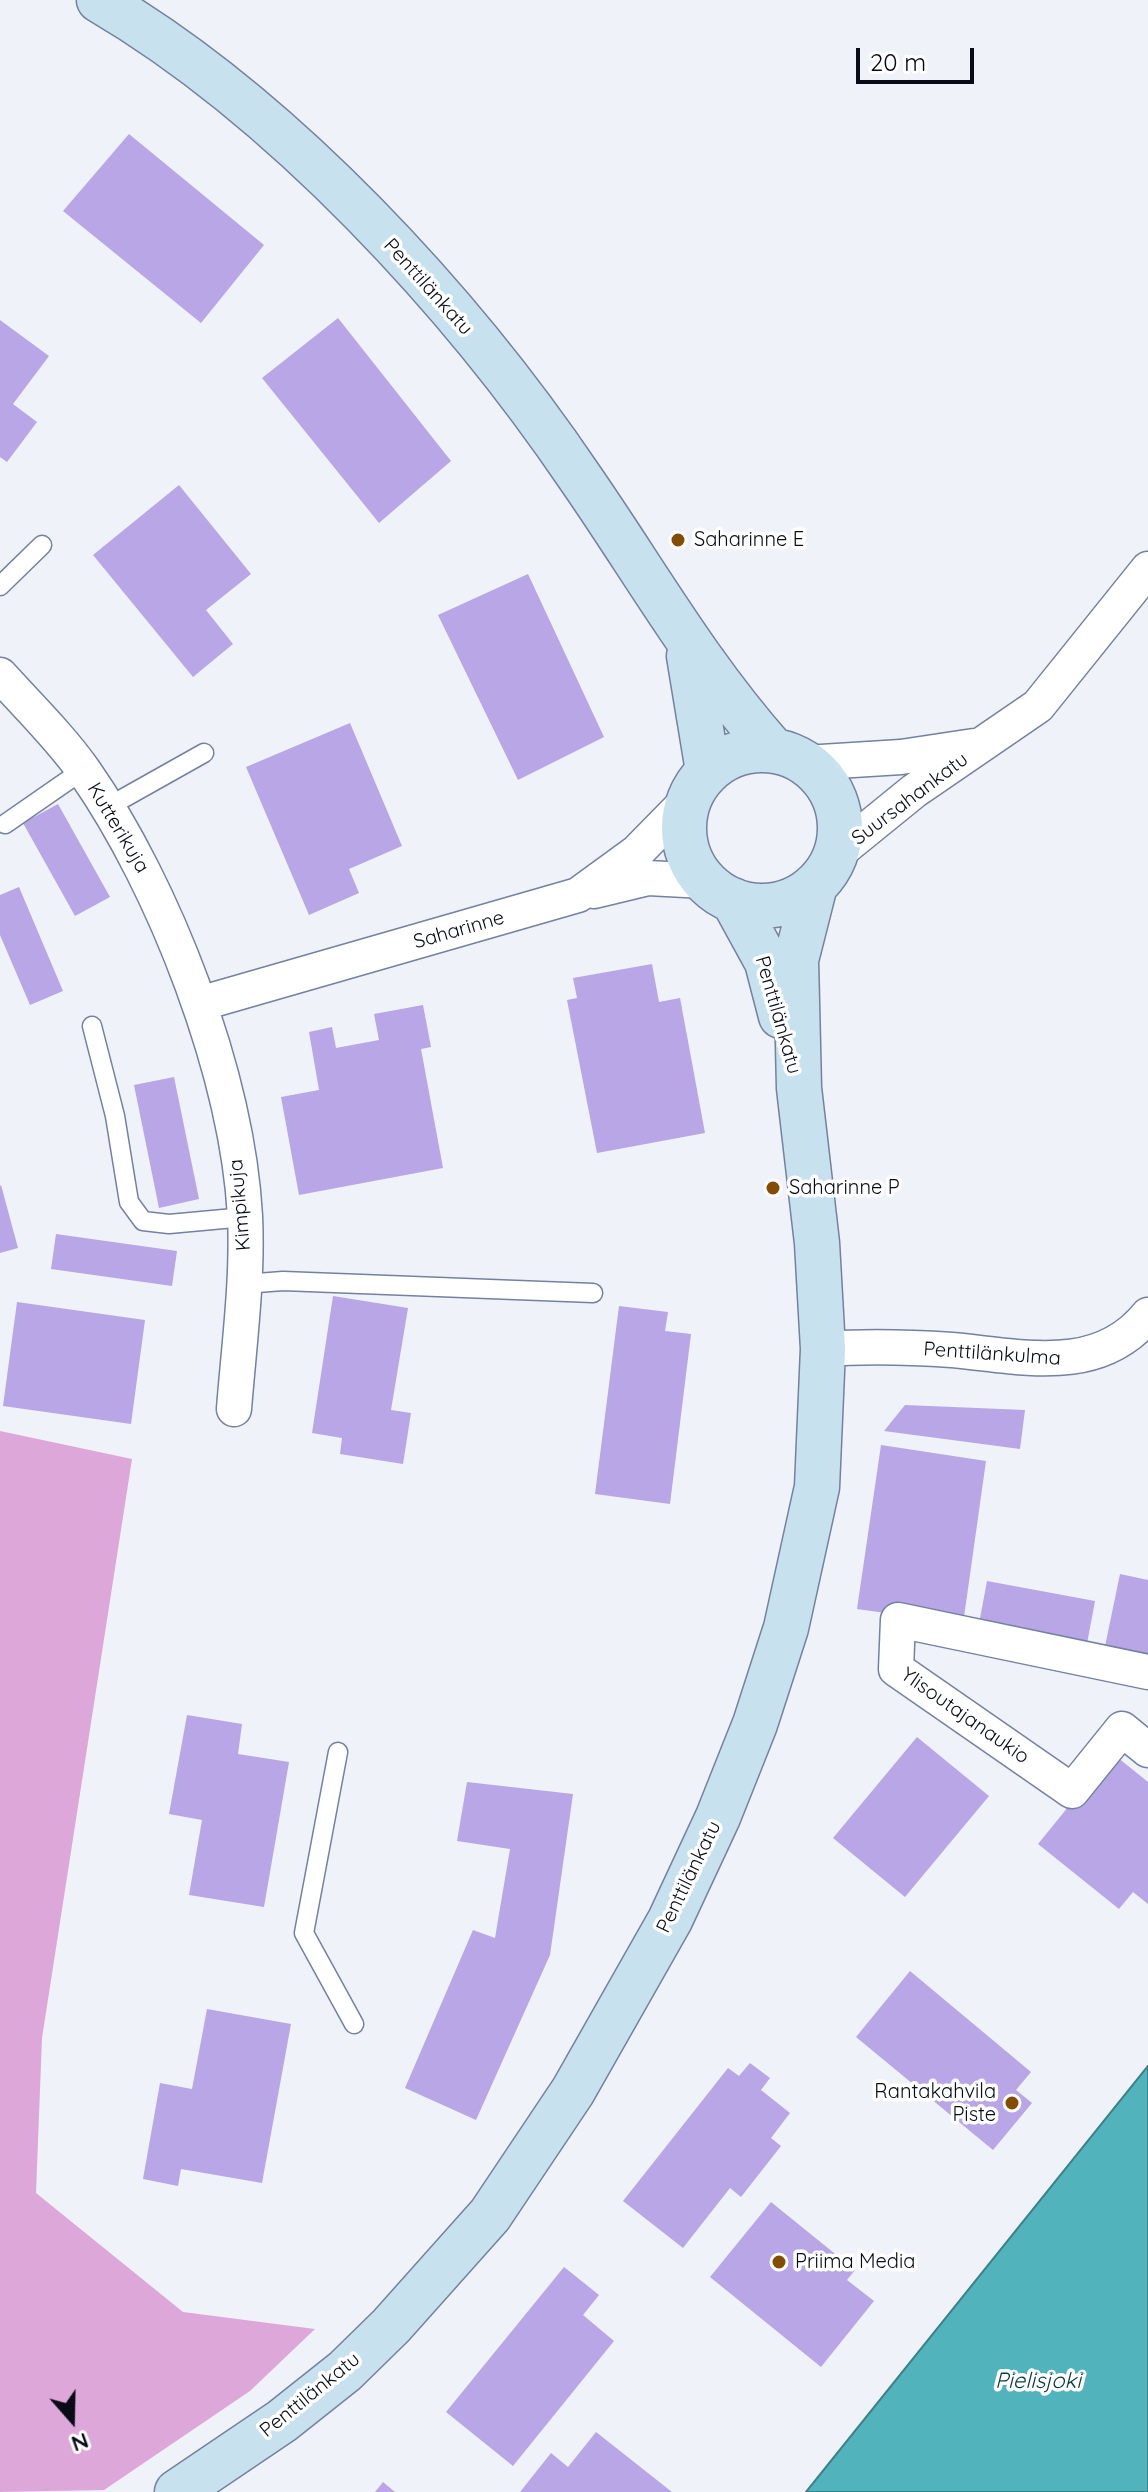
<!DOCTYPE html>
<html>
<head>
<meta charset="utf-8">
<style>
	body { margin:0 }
	#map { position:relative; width:1148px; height:2492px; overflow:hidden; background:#eff2f8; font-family:Quicksand,sans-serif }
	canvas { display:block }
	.north { position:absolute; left:32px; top:2380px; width:80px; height:80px; -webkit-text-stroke:6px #fff; paint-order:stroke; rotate:160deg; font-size:22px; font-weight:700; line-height:32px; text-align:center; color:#080c17 }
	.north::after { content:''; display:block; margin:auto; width:28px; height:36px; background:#080c17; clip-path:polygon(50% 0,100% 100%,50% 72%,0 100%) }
	.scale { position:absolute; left:856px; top:48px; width:118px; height:36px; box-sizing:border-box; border:4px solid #080c17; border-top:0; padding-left:10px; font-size:24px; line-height:28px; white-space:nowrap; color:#080c17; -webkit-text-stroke:6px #fff; paint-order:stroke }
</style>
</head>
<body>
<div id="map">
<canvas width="1148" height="2492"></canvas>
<div class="north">N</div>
<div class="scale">20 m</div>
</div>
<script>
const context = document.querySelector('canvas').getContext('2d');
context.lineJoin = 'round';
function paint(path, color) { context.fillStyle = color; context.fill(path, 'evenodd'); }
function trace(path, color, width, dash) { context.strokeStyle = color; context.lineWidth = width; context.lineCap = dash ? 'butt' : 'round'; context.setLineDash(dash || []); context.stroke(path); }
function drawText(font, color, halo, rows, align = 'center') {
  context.font = font + ' Quicksand,sans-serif'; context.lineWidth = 7; context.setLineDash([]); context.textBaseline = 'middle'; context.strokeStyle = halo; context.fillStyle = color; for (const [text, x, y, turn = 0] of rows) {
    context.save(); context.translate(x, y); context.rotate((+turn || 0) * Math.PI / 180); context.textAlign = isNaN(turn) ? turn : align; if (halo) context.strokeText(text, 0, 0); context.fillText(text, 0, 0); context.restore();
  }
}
paint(new Path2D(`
	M0,1431L132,1459L42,2038L36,2193L183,2312L315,2329L250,2391L104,2490L0,2492Z`), '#dda7d9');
const water = new Path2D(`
	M1148,2066V2492H806Z`);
paint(water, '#51b4bd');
trace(water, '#3b828b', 2);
paint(new Path2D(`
	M129,134L264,245L201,323L63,211Z
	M338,318L451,461L379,523L262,378Z
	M0,320L49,356L13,404L37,422L7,462L0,457Z
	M179,485L251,574L206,610L233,644L193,677L93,555Z
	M528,574L604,737L518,780L438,615Z
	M350,723L402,846L349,869L359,893L309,915L246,767Z
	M58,804L110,897L75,916L23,823Z
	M19,887L63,991L30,1005L0,935V895Z
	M652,964L659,1002L680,998L705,1133L597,1153L567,1000L577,998L573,978Z
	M423,1005L431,1047L421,1049L443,1168L299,1195L281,1097L319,1090L309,1032L332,1027L336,1048L379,1040L374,1014Z
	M174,1077L199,1199L159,1208L134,1085Z
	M1,1185L18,1248L0,1253V1186Z
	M56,1234L177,1251L172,1286L51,1269Z
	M333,1296L408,1308L391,1410L411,1413L403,1464L340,1454L342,1438L312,1433Z
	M17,1302L145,1320L131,1424L3,1406Z
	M619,1306L668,1312L665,1331L691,1334L670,1504L595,1494Z
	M905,1405L1025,1410L1020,1449L884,1431Z
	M881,1445L986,1461L963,1624L857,1609Z
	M1120,1574L1148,1580V1660L1104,1651Z
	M987,1581L1095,1601L1086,1649L978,1629Z
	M187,1715L242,1724L238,1754L289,1762L264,1907L189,1895L202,1820L169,1814Z
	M917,1737L989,1796L905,1897L833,1838Z
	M1112,1753L1148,1782V1904L1133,1892L1119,1909L1038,1844Z
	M467,1782L573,1794L550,1955L476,2120L405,2088L473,1930L495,1938L510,1849L457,1841Z
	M910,1971L1031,2072L1016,2090L1032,2103L993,2150L856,2037Z
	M207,2009L291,2024L262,2183L181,2169L178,2186L143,2179L160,2083L192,2089Z
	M750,2063L770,2078L761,2090L790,2113L771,2138L781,2146L741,2197L730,2188L683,2248L623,2201L728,2068L739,2076Z
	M771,2202L855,2270L847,2280L874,2301L821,2367L710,2277Z
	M564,2267L599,2295L583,2315L614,2341L513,2466L446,2412Z
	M596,2432L672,2492H520L551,2453L568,2467Z
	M383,2482L395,2492H375Z`), '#b8a6e6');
const lane = new Path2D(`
	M0,586L42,545
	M106,808L204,753
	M5,824L83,770
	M92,1026L115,1116L129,1202L143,1221L169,1224L245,1217
	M244,1284L283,1281L593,1293
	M338,1752L304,1933L354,2024`);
const street = new Path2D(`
	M0,675C28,706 60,737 84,771C165,887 237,1074 245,1216C248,1280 239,1345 234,1409
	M805,763L901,757L974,746
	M834,856L914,791L1038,706L1148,569
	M594,891L648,878L704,881
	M199,1004L578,895L637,852L689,799
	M823,1349C866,1346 909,1347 952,1350C1020,1356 1098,1377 1148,1315
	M1148,1672L898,1620L896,1669L1072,1791L1122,1729L1148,1750`);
const secondary = new Path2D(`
	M99,0C283,108 462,303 581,479C646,573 696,663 773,750
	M689,656L708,771
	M684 828a78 78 0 1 1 156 0a78 78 0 1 1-156 0Z
	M733,900L767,962L781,1016
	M177,2492L282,2421L345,2371L391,2326L490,2215L573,2091L670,1920L718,1817L755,1724L786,1628L817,1487L823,1349L817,1243L799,1088L796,960L815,885`);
trace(lane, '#74819f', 21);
trace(street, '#74819f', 37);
trace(secondary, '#74819f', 47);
trace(lane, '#fff', 18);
trace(street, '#fff', 34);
trace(secondary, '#c7e1ef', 44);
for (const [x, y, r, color] of [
	[678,540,8,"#854b00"],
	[773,1188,8,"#854b00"],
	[1012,2103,8,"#854b00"],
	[779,2262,8,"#854b00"]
]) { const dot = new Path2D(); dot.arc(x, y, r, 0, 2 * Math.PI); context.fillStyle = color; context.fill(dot); trace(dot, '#fff', 3); }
drawText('20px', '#080c17', '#fff', [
	["Penttilänkatu",428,287,48],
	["Suursahankatu",910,799,-37],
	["Kutterikuja",118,828,59],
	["Saharinne",459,930,-16],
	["Penttilänkatu",778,1015,74],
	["Kimpikuja",240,1205,-95],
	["Penttilänkulma",992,1354,4],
	["Ylisoutajanaukio",965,1716,35],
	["Penttilänkatu",689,1877,-64],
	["Penttilänkatu",310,2395,-39]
]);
drawText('20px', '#080c17', '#fff', [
	["Saharinne E",694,540],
	["Saharinne P",789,1188],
	["Rantakahvila",996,2092,"right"],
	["Piste",996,2115,"right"],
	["Priima Media",795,2262]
], 'left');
drawText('italic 22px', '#0c3b3f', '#fff', [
	["Pielisjoki",1038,2381]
]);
</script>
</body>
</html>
